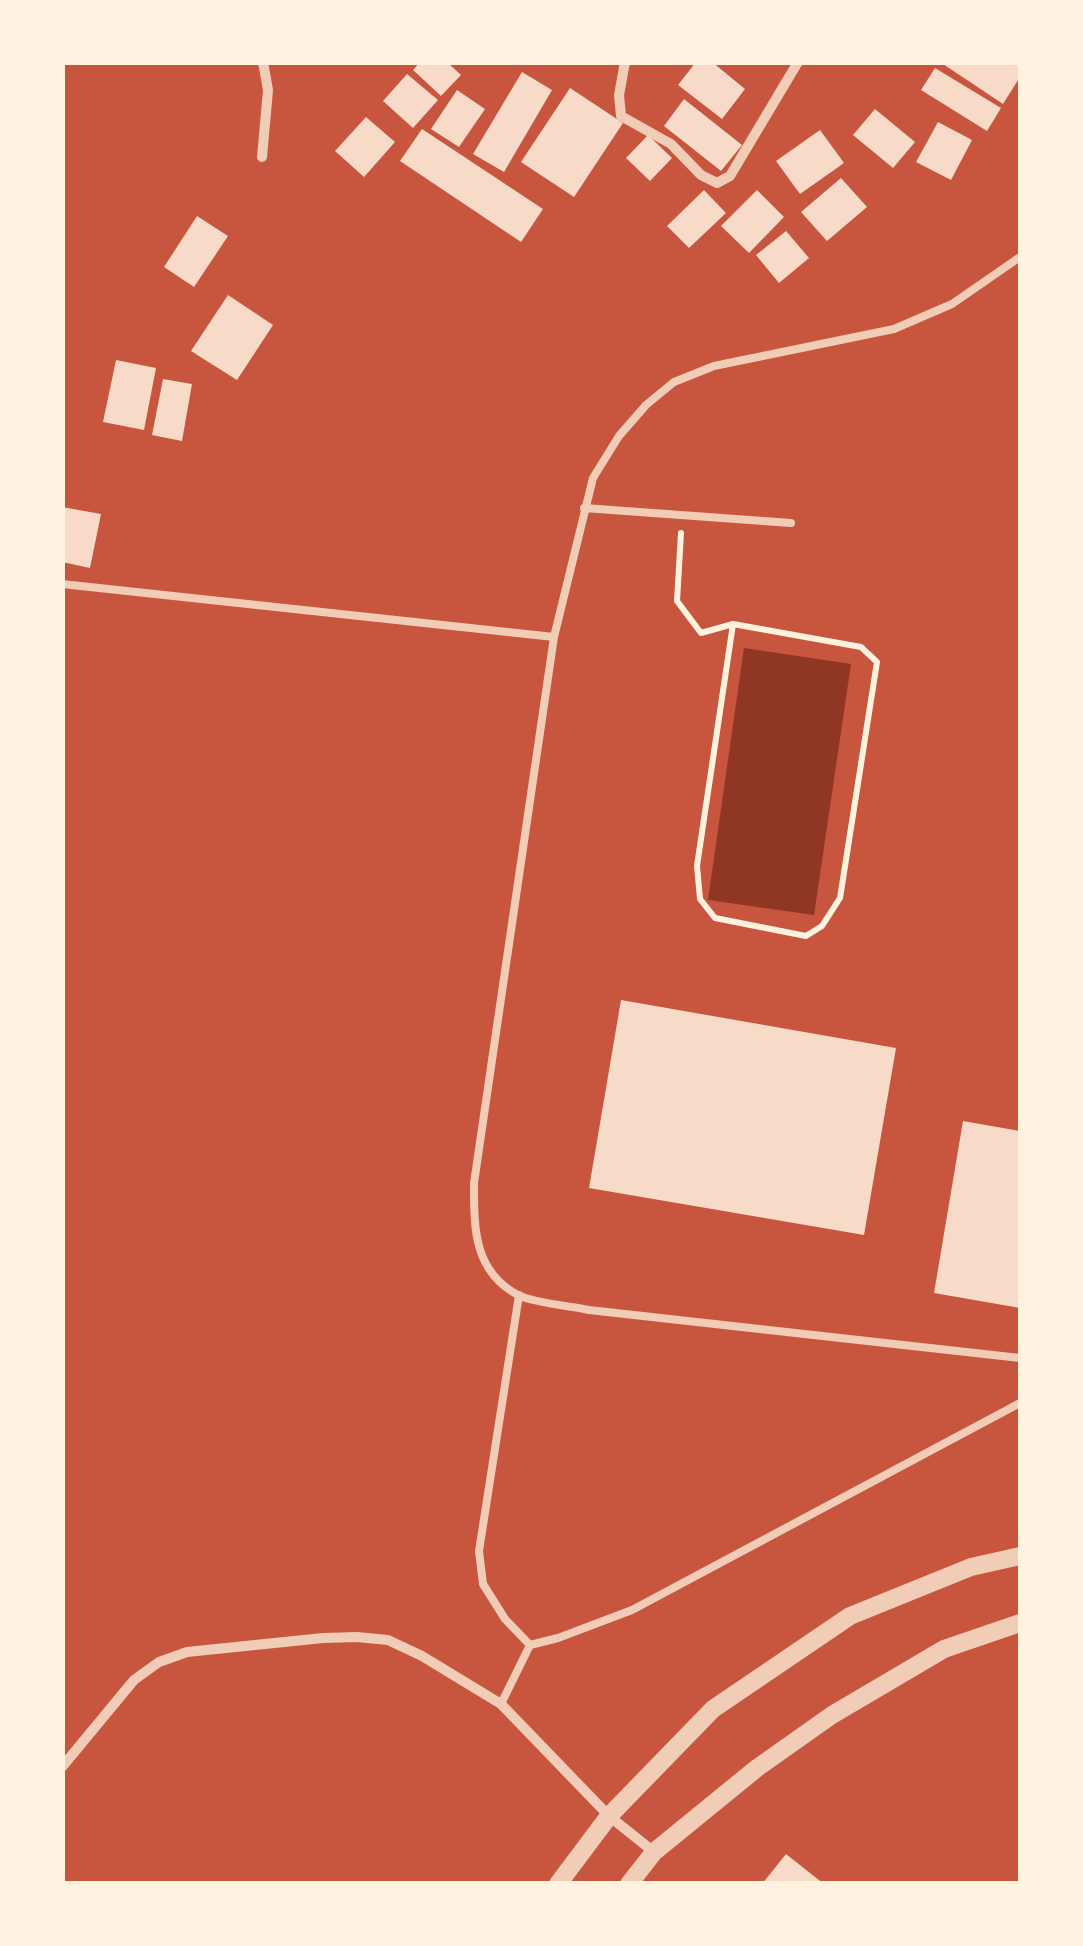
<!DOCTYPE html>
<html>
<head>
<meta charset="utf-8">
<style>
	body { margin:0 }
	#map { position:relative; width:1083px; height:1946px; overflow:hidden; background:#c8553d; font-family:"Titillium Web",sans-serif }
	canvas { display:block }
	.frame { position:absolute; inset:0; border:65px solid #fff3e0; pointer-events:none }
</style>
</head>
<body>
<div id="map">
<canvas width="1083" height="1946"></canvas>
<div class="frame"></div>
</div>
<script>
const context = document.querySelector('canvas').getContext('2d');
context.lineJoin = 'round';
function paint(path, color) { context.fillStyle = color; context.fill(path, 'evenodd'); }
function trace(path, color, width, dash) { context.strokeStyle = color; context.lineWidth = width; context.lineCap = dash ? 'butt' : 'round'; context.setLineDash(dash || []); context.stroke(path); }
paint(new Path2D(`
	M744,648L851,664L814,915L708,900Z`), '#8f3625');
paint(new Path2D(`
	M420,62H447L461,75L441,96L413,70Z
	M696,62H712L745,89L722,119L678,85Z
	M940,62H1020V77L1003,104Z
	M935,68L1001,108L987,131L921,90Z
	M522,72L552,90L504,172L473,154Z
	M407,74L438,100L413,128L383,101Z
	M570,88L623,123L574,197L521,162Z
	M457,90L485,109L459,147L431,129Z
	M684,99L742,145L721,171L664,126Z
	M875,109L915,142L893,168L853,135Z
	M366,117L395,142L364,177L335,151Z
	M938,122L972,140L951,180L916,162Z
	M422,129L543,209L521,242L400,161Z
	M820,130L844,163L800,194L776,161Z
	M648,135L672,158L650,181L626,158Z
	M841,178L867,207L827,241L801,212Z
	M704,190L726,213L689,248L667,226Z
	M757,190L784,217L749,253L721,226Z
	M197,216L228,236L194,287L164,267Z
	M786,231L809,258L779,283L756,255Z
	M228,295L273,325L237,380L191,351Z
	M116,360L156,368L144,430L103,422Z
	M163,379L192,384L182,441L152,435Z
	M62,507L101,514L90,568L62,562Z
	M621,1000L896,1048L864,1235L589,1188Z
	M963,1121L1020,1131V1308L934,1293Z
	M786,1854L824,1884H762Z`), '#f7dbc8');
trace(new Path2D(`
	M681,533L677,601L701,633L733,624L861,647L877,662L840,898L822,926L806,936L715,918L700,899L697,866L733,624`), '#fff3e0', 6);
trace(new Path2D(`
	M1020,257L952,304L894,329L714,366L674,382L646,405L619,436L593,478L554,637L474,1183C474,1227 473,1271 518,1295C534,1303 570,1306 589,1310L1020,1358
	M584,508L791,523
	M62,584L554,637
	M519,1295L479,1551L483,1584L505,1619L530,1645
	M501,1704L530,1645L558,1638L632,1610L1020,1403`), '#f1ccb7', 8);
trace(new Path2D(`
	M625,62L619,95L621,116L671,144L701,175L717,183L730,176L798,62
	M262,157L268,90L263,62
	M62,1767L134,1680L159,1662L187,1652L323,1638L357,1637L388,1640L422,1656L501,1704L609,1816L654,1852`), '#f1ccb7', 10);
trace(new Path2D(`
	M558,1884L609,1816L713,1709L850,1616L971,1567L1020,1556
	M629,1884L654,1852L757,1768L832,1715L944,1649L1020,1623`), '#f1ccb7', 18);
</script>
</body>
</html>
